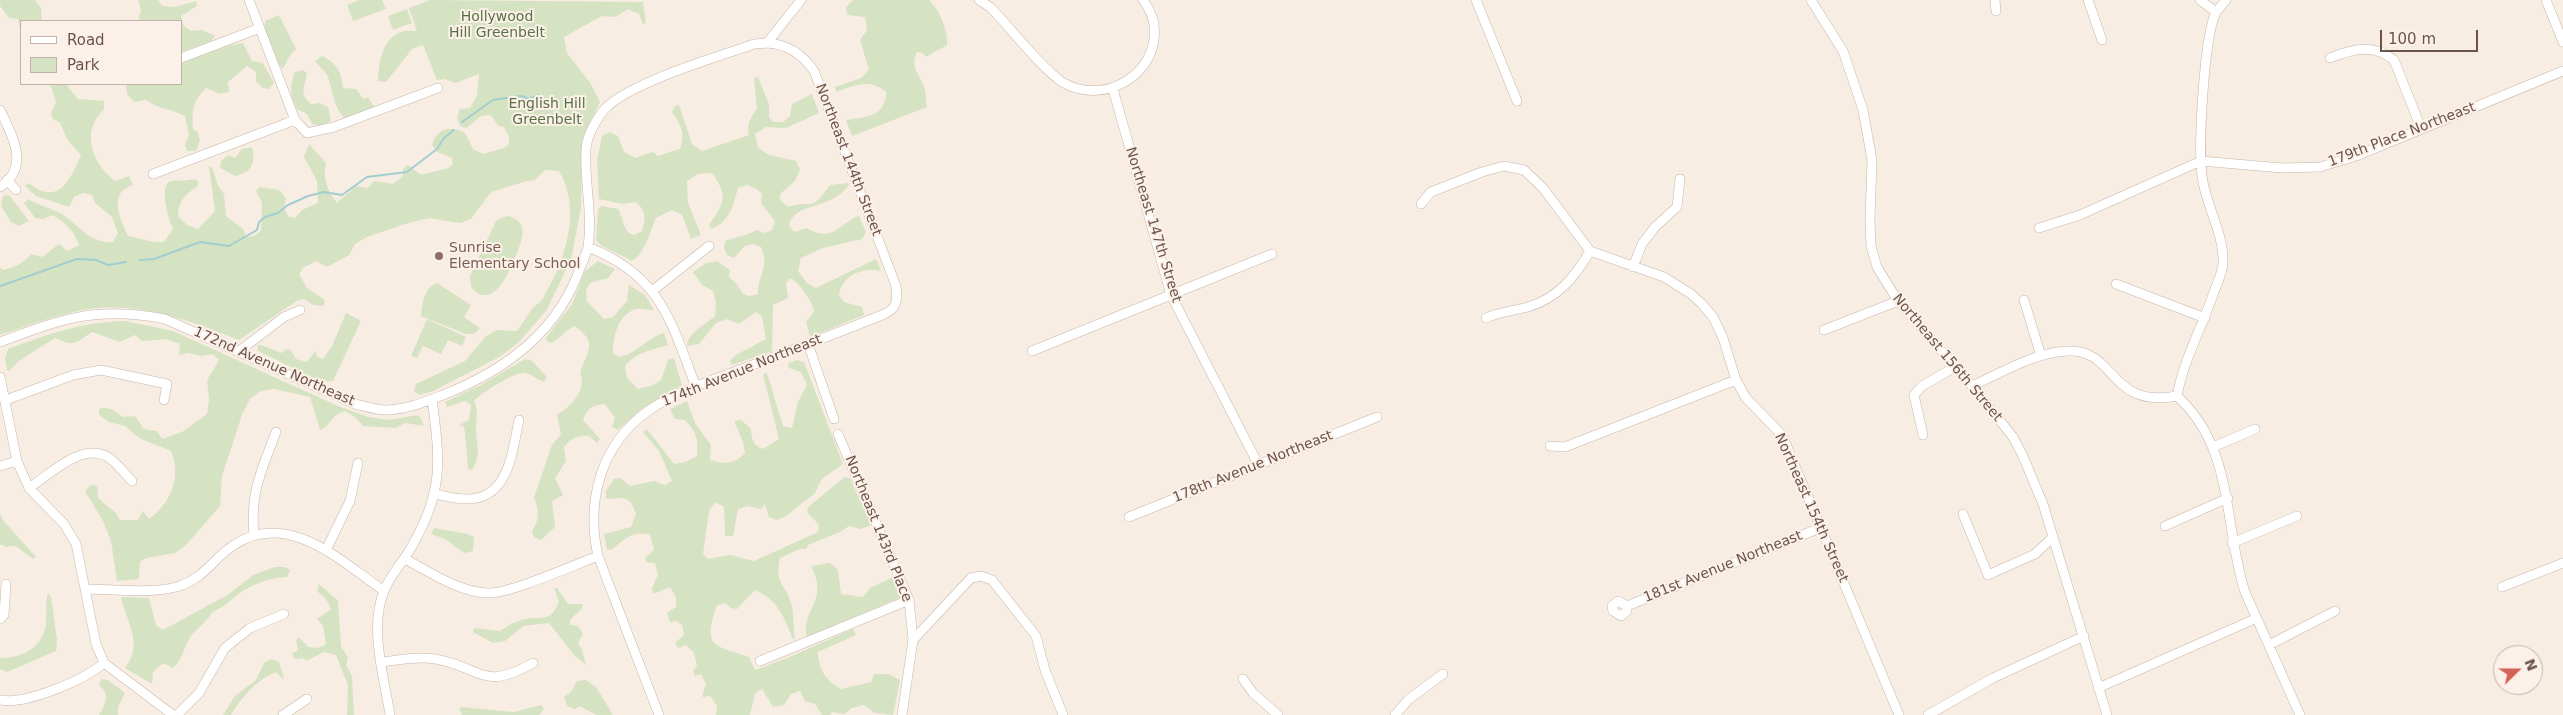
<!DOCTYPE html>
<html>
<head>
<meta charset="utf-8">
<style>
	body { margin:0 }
	#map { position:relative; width:2563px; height:715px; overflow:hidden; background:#f8ede2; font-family:"DejaVu Sans",sans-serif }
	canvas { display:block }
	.legend { position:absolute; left:20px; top:20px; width:162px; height:65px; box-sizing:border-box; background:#fcf1e8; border:1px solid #c2b2aa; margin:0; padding:6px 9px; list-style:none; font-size:15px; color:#6c534c }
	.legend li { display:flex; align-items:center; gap:10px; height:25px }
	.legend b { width:25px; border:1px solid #c2b2aa }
	.north { position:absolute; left:2493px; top:645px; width:50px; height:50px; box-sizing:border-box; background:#fcf1e8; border:1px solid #c2b2aa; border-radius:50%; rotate:68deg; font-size:14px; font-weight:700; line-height:20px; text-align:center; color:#6c534c }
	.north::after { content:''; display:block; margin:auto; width:18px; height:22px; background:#d36257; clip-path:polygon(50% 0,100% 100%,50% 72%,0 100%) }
	.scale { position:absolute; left:2380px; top:30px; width:98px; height:22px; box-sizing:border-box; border:2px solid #6c534c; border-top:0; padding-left:6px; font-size:15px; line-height:18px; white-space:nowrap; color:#6c534c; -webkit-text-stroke:4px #fcf1e8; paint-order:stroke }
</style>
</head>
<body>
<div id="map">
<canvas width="2563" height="715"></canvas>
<ul class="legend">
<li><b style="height:6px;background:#fff"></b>Road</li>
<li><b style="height:14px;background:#d5e3c3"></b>Park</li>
</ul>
<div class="north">N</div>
<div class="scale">100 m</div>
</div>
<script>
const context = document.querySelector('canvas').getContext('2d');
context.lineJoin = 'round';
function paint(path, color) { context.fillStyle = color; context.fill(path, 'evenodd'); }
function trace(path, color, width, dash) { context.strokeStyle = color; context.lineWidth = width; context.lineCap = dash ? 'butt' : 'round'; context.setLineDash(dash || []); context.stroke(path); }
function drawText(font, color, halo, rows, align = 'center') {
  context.font = font + ' "DejaVu Sans",sans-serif'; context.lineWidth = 4; context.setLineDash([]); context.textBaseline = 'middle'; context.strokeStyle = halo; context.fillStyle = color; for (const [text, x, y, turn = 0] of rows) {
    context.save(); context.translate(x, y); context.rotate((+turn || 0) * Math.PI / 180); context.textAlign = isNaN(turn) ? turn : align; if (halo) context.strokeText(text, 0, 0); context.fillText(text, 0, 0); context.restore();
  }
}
paint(new Path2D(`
	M0,0H35L41,8L42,21H21V34L18,19L9,18L0,6Z
	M138,0H158L162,6L175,7L196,1L197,6L181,16L183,25L191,31L202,30L215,36L211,41L181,52V21H138L141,11Z
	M359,0H382L386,9L353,21L347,5Z
	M430,0L643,2L646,23L643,24L639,14L628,9L616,17L602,16L564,37L567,53L591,84L600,102L582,141L581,208L571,260L546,311L518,343L501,356L431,392L419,395L414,391L416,384L465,361L486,336L497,330L517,331C523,323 528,313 535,306C538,303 541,302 543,298C564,263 583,210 559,171L545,170L535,180L527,181L491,192L471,219L460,223L429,218L405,224L367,237L355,244L349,255L327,267L316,261L303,268L299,274L307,288L325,300L324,306L313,305L304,299L298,300L239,340C186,319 131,298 73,312C48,318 24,327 0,335V267L3,270C15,267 23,264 31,254L42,257L59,244L67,251L79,245C75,232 65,222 53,215L43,219L35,218L24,203L28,199C38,205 50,208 60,213C78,224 90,244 113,242L118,233L112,217L95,203L92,195L83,193L74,197L69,207L36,196L25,186L28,183C33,186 40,191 46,192C65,196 75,168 81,155L67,139L60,123L52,118L51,113L56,102L50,84H66L78,99L104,101V109C80,132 92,163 115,181L129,176L133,185C107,193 120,218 128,236C141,238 151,243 164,242L173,229C169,221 158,185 171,181C177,180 187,181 194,179L198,181V186C186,194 178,201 178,216L187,225L198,229L215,211L209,167H212L218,186L224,194L226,216L243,229L246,237L254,236L261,231L262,203L256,191L259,187L279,190L286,198L284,209L289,217L295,218L302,210L318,203L317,181L304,157L309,144L326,163C322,177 328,192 337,203L356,186L368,188L374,181L393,184L403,176V169L408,165L421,175L448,168L453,164L452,158L437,152L432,145C436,128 451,125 465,133L473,149L483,154L504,148L509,144V137L504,127L498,126L491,115L481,116L466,128L460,126L457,117L460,109L470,108L477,96L479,74L456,83L444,79L437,80L423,45L412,49L386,82L378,81C379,64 381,39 401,32C405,30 413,31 417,31L409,8Z
	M853,0H929C940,11 948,29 947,45L926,57L923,53L917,52C909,68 921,75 925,90C926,95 926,101 927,107L852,136L846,120C866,117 886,117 886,92C869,78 855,85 836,92L835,87L861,78L869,70L860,40L867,30L865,17L847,15L846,7Z
	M407,9L412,23L393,30L388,16Z
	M279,15L296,49L290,55L283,69C273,59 264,35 265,21Z
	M243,43L252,61L263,63L274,83L269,89L263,88L256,81V72L247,66L228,82L229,92L220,94L206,88C192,103 192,109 193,129L198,132L200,140L196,151H187L185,145L189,135L185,116C170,108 159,110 146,100L134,102L127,94L126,84H181V63L231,45Z
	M322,56C336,63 342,71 343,88L356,89L363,99L368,97L374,107L345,118C333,107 333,91 328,77C326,72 319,66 315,61Z
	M303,70L307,73C305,88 298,92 311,104L320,103L328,107L331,121L320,126L312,124L307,114L297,109C290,95 289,87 295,72Z
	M758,77L769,104V117L773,122H783L790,116L792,104L812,94L819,113L786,128L766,127L755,134L758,148L769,155L796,161L800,170L795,181L780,194V200L788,207C815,199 810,213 830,185L848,183L849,185C830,211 796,201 789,225L794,232L807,228C833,244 839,223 859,216L866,232L862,239L823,248L801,258L798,271L807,283L816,288L876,259L881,270C876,272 874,269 869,270C854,271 841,280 839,295L844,302L862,307L864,315L810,337L806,322L814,311C813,302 799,282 790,278L786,283L788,298L773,305L772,351L732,365L730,361L736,355L766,339L762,317L756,312L739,324L727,319L716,323L699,344L687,346C687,333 706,324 715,316L716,304L713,291L702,285L693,272L706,263L717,261L730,270L729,277L736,283L743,294L749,296L758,294C758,274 770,267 761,247L753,244L745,246L734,258L727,255L724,248L725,241C736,236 746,237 756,230L765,233L772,230L775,221L761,203L762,194L757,189L747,185L738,188C733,206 730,222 711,229L709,225C724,203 729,197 712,173L698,174L687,181L688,203L701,235L691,239L682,215L672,210L656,218C650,231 645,254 632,261L602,246L596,240L598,210L601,206L618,209C624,218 622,232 634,235L642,231C646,218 646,211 636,202L622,204L599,199L597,160L602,136L610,132L618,136L624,152L635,158L653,152L658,156L680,149C686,134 681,125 672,112L675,106L679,105L692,144L702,151L749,135C747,124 750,118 757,109L754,78Z
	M252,147C256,163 252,172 235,176L220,168L221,161L228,155L235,158L242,149Z
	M9,195L29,221L19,226L11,222L1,206L3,196Z
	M506,216C518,217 525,226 522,238C516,257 496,317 471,287L470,276L496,221Z
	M598,261L615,269L608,278L590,283L586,290L587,301L604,319L613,317L627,301L629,285L645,295L654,310C649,310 642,308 637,309C619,312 612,338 613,353L619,357C637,354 647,338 664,333L668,345C652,350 636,352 625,366L627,378L638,389L653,385L661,380L668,360L674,358L682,385L640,410L618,430L612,427L615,418L605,404C593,405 587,408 583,420L600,439L597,443L589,436C577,435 572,438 564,447L566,461L555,478L563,495L552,501L555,527L541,540L534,537L532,531C540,519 539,511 534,497L552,445L561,434L557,415C569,407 581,397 582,381C582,377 579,374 581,370C589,348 597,343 575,326C565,330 561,339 550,343L545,339L572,304L585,271Z
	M437,283L471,305L464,317L480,328L474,334H466L421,316C422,304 424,288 437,283Z
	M346,313L361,321L333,381H320L258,351L257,345H261L282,353L286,349L291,350L296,359L307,362L315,351L318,357L323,359L332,346Z
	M427,319L466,337L462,346L448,340L441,354L423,346L417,358L411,356Z
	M125,321L173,331L338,406L368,417L389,420L417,415L421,418L424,426L405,423L395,428L363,426L355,417L345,411C330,415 332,425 320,430L310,397L274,389L261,391L250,399L242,415L222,476L220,506L186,545L175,553L146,558L140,562L139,579L117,581L111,541L103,521L85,491L91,485L97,486L98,498L116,513L120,520H138L143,511L149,519C171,503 182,477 171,451L139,438L125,426L109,422L99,415V409C109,406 115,411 123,417L135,416L144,429L157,431L162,439L182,432L207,414L209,400L207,380L219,360L213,354L202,356L188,353L179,355L180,344L166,339L142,341L135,335L120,342L92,332C75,343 75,347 55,338C42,347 16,360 10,371L7,370L5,358L8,349C49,334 81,322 125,321Z
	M525,359L531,360L547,377L544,382C537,380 533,375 526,373C515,371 482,393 474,401C479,413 476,416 476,428C476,444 482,455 472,470L468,469L465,433L464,427L459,425L469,420L471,405L465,401L447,407L445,402L479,386Z
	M797,360L804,362L843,464L822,479L815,493L785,517L776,520L769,517L765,504L761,509L748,506L738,509L733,536H725L724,507L715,502L709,511L703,554L708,559L730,555L754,561L818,532L819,525L807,512L808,507L845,477L850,478L871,525L861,529L849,526L840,532L808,545L806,549H799L780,558C774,585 786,583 792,606C794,616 793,627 795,638L793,639C784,617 778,600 755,590L737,609L731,608L725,603L717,605C702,648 714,645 749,657L755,670L787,658L853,629L856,635L818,652C819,670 825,680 841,689L871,682L874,674H889L900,680L893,715L875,713L864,705L852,708L844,714L832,712L830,715H822L815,704L805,701L800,691L791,694L784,705L773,707L762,689L755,694L750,715H716L717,706L710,696L702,697L706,684L701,674L695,676L693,671L697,666L694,653L686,645L678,648L675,643L684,635L682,624L676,621L670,622L667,613L676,607V597L670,587L653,594L652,588L658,575L655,563L646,562L645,558L654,550L650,535C634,530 624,539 613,549L607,550L604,534L631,527L636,514C630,495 624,498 606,499V491L614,479L621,478L630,486L654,481L665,485L672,481L659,451L643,432L647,429L674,464L685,462L697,456C699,439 696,432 685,420L675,419L670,409L687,401L695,423L711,445L710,460C724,464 734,465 745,453L743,442L734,421L741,420L751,429C752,439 752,445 763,449L779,439L763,374L767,373L783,426L792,428L798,402L807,385L801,372L789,368L788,363Z
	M0,513L3,520L36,557L33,559L16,546L6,547L0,544Z
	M434,528L468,534L474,537L473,551L464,553L445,539L431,534Z
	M830,563L838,570L841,594L863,597L870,588L893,577L901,597L807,637C800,610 830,602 811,566Z
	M275,567H285L290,570L287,577C269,578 253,584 238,594C229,601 223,608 212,612C207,622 198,627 191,636C184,646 182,661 173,668L165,664L160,665L153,672L152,684L125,668C144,643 127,624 121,597L149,598L156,625L163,630L229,594L253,575Z
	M319,584L338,601L341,646L348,658L346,665L352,676L354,715H347L348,685L336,655L324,652L306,661L304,658L295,659L292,654L298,650L296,640L299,637L308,647L318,648L326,644L323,626L317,619L331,609L326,599L317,591Z
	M554,588H557L568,604H582L583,607L570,620V625L578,626L583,634L578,643L582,650L586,665L574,655L549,623L523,626L505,641L493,643L473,632L474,628L500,631C508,625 516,621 526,619C543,616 550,623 559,602Z
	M48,593L51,597L57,639L56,651L7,672L0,669V658C22,658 43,648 46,624C47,613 45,604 48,593Z
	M271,659L279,662L284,678L283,679L276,672C257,679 241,698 231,715H223L235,696L256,680L264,663Z
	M101,679L108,680L125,693L118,707V715H99C105,705 111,694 99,685Z
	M586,680L596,687L613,715H596L580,706L575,709L567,706L564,697L571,692L577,681Z
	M541,705L544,709L539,715H462L459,709L461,707L514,712Z`), '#d5e3c3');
trace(new Path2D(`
	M462,122L493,100L521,96L529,99L538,95
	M140,260L154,259L200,242L229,246L257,230L259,222L265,217L278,213L288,205L308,196L324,192L342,195L367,177L407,172L437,149L444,138L454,130
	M0,286L77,259L96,260L108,265L126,262`), '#a2cecf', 2);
const minor = new Path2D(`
	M249,0L295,120L307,133L334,127L438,88
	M979,0L990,7C1009,26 1041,68 1062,82C1104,107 1160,74 1154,25C1153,16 1148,7 1143,0
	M1476,0L1517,101
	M1811,0L1843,51L1863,110L1872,160L1870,219L1871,246L1877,267L1898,301L1972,386L2013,437L2022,454L2043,504L2107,715
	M1995,0L1996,11
	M2088,0L2102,40
	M2546,0L2563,42
	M2216,12L2226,0
	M181,58L260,28
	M2330,58C2353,49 2373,43 2394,60L2421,128
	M1113,89L1171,295L1258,464
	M0,110C12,135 31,167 0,187
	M153,174L295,120
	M7,180L16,190
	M1421,204L1431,192L1482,172L1504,166L1524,170L1543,188L1590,251L1664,277L1691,294L1702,304L1713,317L1723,338L1736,380L1746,398L1782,435L1899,715
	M2039,228L2080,215L2201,161L2282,168L2320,167L2356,156L2563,71
	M588,247C661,276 670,319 696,387
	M1633,267L1642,244L1655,227L1677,207L1680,179
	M2116,284L2205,318
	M652,291L709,246
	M2024,300L2041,356
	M1486,318C1500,312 1513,311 1528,307C1558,298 1575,277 1590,251
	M1824,330L1898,301
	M0,342C64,318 96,306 165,319L355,404C365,406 375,410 385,410C405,410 425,402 443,395C504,371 558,332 580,268C583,262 586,254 588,247C593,214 584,181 586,149C587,135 595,122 603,111C624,84 718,57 754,44L767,43L801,0
	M808,344L834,419
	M1032,351L1272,254
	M238,352L284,317L300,310
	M0,377L17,461L29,488L64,524L76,544L96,644L104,663L173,715
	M1972,386C2001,373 2035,352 2068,351C2117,349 2108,409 2177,396
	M2177,396C2184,359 2202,327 2214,292C2217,283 2223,272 2223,263C2224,235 2208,209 2203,182C2197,153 2204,37 2216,12L2200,0
	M2177,396C2235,449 2223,524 2245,592L2300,715
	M6,400L73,375L101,370L167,384L164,400
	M838,434L909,600L913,640L902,715
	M1923,435L1914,395L1922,386L1955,367
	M1550,446L1565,447L1736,380
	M2213,447L2255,429
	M0,466L17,461
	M29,488C49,475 81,443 106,456C116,461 124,473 132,481
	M436,494C445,496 456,499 466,499C509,500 512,452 519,420
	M1963,514L1988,575L2035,554L2052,538
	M1129,517L1377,417
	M2165,526L2228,498
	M254,536C250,492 261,472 276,432
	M2232,543L2297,516
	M326,550L350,501L358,463
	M405,559C430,572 457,591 486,593C507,595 574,565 598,556
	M2502,587L2563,563
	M85,589C112,589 151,594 176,587C206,578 212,559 234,545C288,509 342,562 384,591
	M1627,606L1618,601L1612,606L1613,611L1621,616L1627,611V606L1820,528
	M0,619L4,615L6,584
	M913,640L971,578L981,576L992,580L1036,636L1045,670L1063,715
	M2269,645L2335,611
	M760,661L909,600
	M382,662C399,660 418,656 435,659C482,667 482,692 533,663
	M1243,679L1253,693L1278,715
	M2098,688L2257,618
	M0,700C26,705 84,680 104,663
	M177,715L199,693L225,648L250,628L284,614
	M283,715L307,699
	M390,715C384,677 369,628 384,591C390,575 404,561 412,546C444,491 440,460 432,399
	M659,715L598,556C586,502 600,445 648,411C679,389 720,378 755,364C797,348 840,332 882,315C897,309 898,301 896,286L814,71C803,55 787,44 767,43
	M1395,715L1409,699L1443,674
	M1928,715L1993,678L2084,636`);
trace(minor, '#c7b4ab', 10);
trace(minor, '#fff', 9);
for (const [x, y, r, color] of [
	[439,256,5,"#8d6e63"]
]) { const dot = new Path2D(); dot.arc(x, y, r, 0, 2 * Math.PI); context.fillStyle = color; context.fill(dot); trace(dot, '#fcf1e8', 2); }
drawText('14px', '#597146', '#fcf1e8', [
	["Hollywood",497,17],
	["Hill Greenbelt",497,33],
	["English Hill",547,104],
	["Greenbelt",547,120]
]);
drawText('14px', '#6c534c', '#fcf1e8', [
	["179th Place Northeast",2402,135,-21],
	["Northeast 144th Street",848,160,69],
	["Northeast 147th Street",1153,225,73],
	["Northeast 156th Street",1947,358,50],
	["172nd Avenue Northeast",274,367,24],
	["174th Avenue Northeast",742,371,-22],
	["178th Avenue Northeast",1253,467,-22],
	["Northeast 154th Street",1811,508,66],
	["Northeast 143rd Place",878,529,68],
	["181st Avenue Northeast",1723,567,-22]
]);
drawText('14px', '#785e54', '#fcf1e8', [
	["Sunrise",449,248],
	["Elementary School",449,264]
], 'left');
</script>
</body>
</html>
